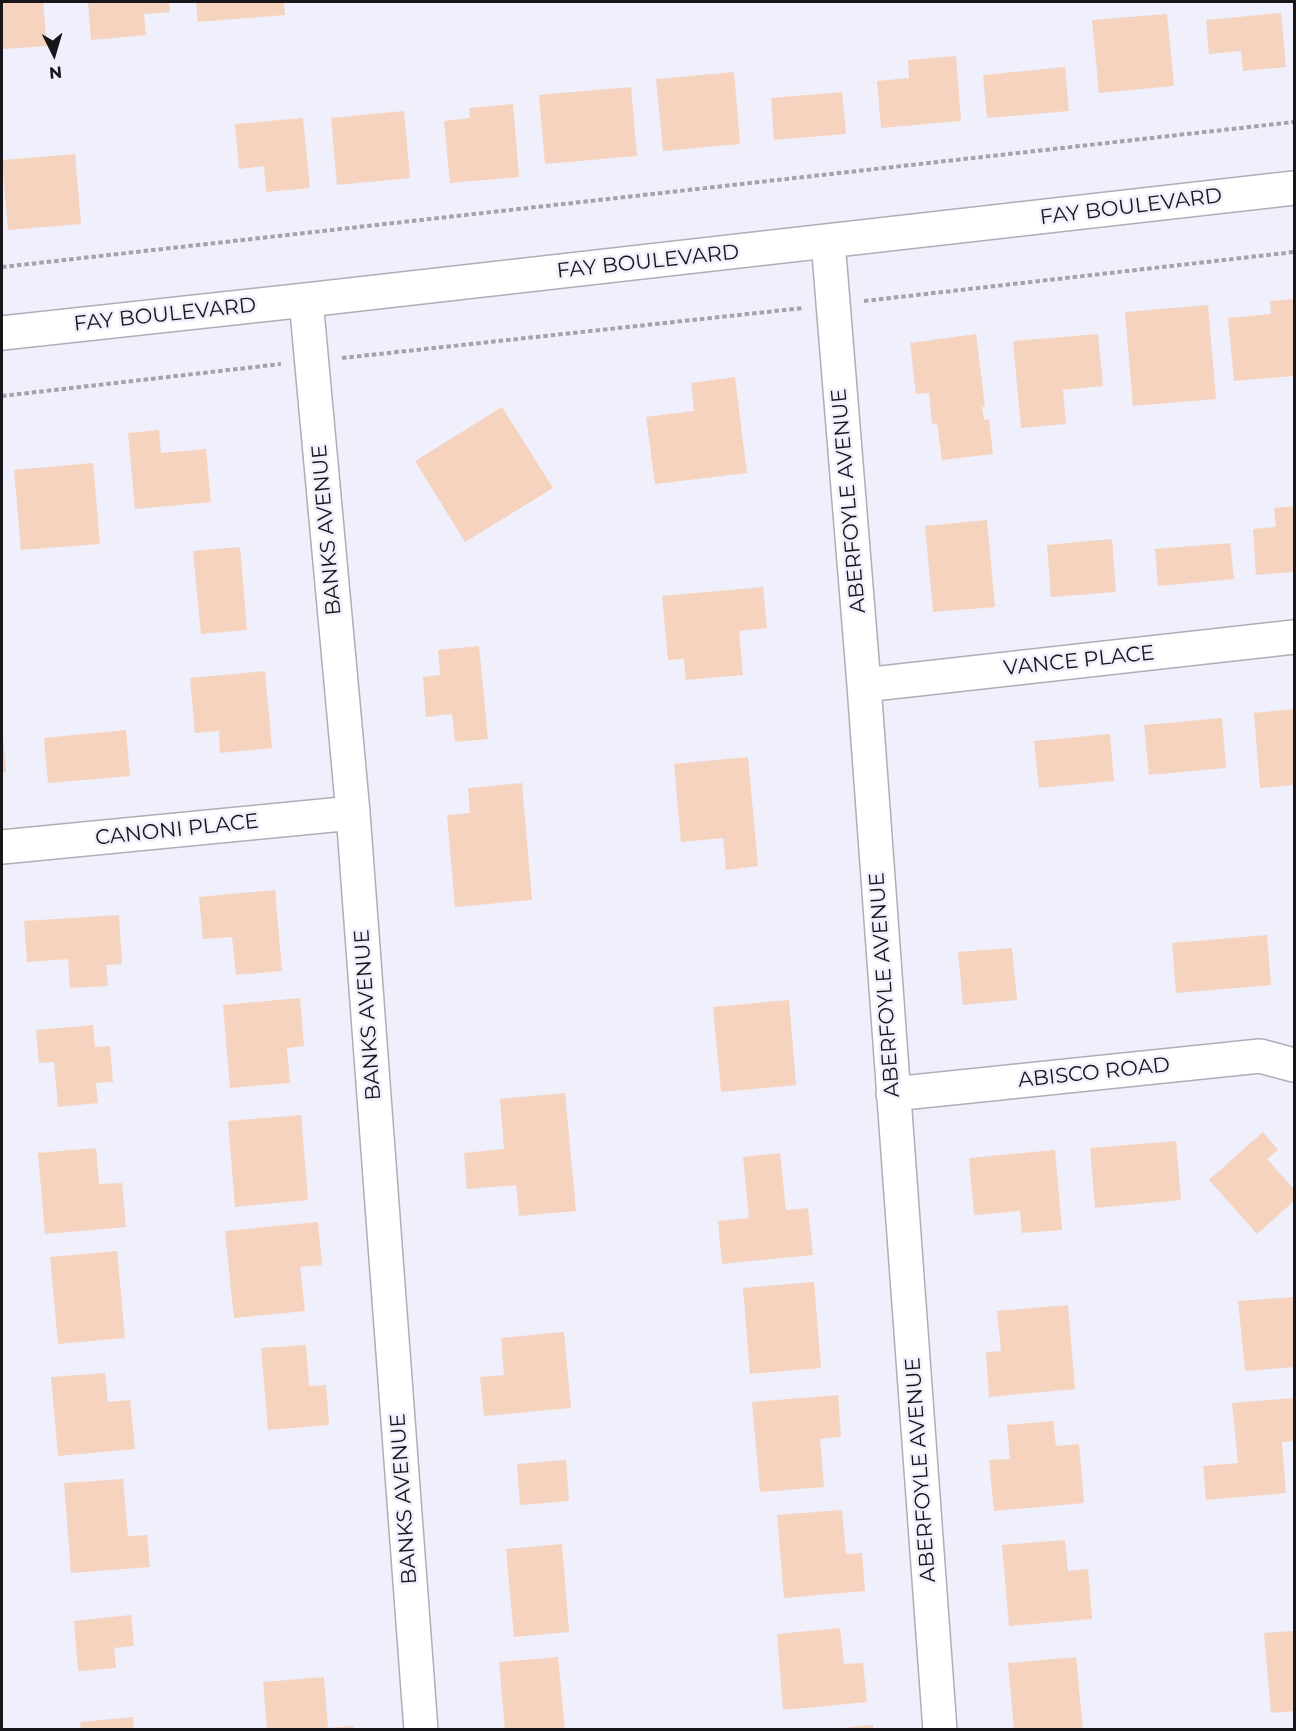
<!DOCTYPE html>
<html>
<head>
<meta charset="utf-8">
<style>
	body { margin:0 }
	#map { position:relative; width:1296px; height:1731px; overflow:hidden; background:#eff0fb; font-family:Montserrat,sans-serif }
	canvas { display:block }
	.frame { position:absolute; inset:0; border:3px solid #17171b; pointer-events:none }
	.north { position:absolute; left:24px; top:24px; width:60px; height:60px; -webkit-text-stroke:4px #eff0fb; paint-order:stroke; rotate:175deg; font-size:16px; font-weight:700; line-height:24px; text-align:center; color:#17171b }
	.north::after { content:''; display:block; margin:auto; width:21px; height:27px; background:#17171b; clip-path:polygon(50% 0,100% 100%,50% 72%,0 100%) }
</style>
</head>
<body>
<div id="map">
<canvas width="1296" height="1731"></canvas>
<div class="frame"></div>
<div class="north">N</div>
</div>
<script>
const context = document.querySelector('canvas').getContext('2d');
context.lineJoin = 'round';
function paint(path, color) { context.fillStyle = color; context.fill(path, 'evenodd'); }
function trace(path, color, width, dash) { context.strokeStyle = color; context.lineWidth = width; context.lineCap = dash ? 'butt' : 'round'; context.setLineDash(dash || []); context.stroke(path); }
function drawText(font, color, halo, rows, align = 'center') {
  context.font = font + ' Montserrat,sans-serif'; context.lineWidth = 5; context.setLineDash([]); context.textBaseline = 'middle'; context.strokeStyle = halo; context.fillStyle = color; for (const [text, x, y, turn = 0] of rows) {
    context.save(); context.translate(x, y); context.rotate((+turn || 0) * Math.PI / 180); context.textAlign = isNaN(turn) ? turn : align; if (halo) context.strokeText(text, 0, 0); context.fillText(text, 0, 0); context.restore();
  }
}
paint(new Path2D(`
	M2,2H43L47,46L2,49Z
	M88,2H169L170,12L144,14L146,35L91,40Z
	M196,2H284L285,15L198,22Z
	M1281,13L1286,67L1243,71L1241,51L1209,54L1206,20Z
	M1167,14L1174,86L1099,93L1092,20Z
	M956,56L961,121L881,128L877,81L909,78L908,60Z
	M1065,67L1069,111L987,118L983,75Z
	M734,72L740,144L663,151L656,79Z
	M631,87L637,156L545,164L539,95Z
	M842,92L846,134L774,140L771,98Z
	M513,104L519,177L450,183L444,121L470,118L469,108Z
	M404,111L410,178L337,185L331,118Z
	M303,118L310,188L266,192L264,166L239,169L235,124Z
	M75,154L81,224L8,230L2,160Z
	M1294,299V376L1234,381L1228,318L1271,314L1270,301Z
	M1208,305L1216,399L1133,406L1125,312Z
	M976,334L985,407H982L984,420L989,419L993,454L942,460L937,423L932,424L929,393L916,394L910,343Z
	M1098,334L1103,386L1063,390L1066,424L1021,428L1013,341Z
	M735,377L747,473L655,484L646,417L694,411L691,383Z
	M502,407L553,488L465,542L415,461Z
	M159,430L161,453L206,449L211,502L135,509L128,433Z
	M93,463L100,544L21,550L14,470Z
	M1294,506V572L1256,575L1253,529L1276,527L1274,508Z
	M987,520L995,607L933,612L925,526Z
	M1112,539L1116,592L1051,597L1047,545Z
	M1230,543L1234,579L1158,586L1155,549Z
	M240,547L247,630L201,634L193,551Z
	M763,587L767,628L739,631L743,675L686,680L684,659L668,660L662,596Z
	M479,646L488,739L455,742L452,714L426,717L423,677L440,675L438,650Z
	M265,671L272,748L220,753L219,731L195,733L190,678Z
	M1294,709V785L1260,788L1254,713Z
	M1222,718L1226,768L1149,775L1144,725Z
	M126,730L130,776L48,783L44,738Z
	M1110,734L1114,781L1039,788L1034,741Z
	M2,735H3L6,772L2,773Z
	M748,757L758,866L726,870L723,838L681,842L674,764Z
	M522,783L532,900L455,907L447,815L470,813L468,788Z
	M275,890L282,971L236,975L232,937L203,939L199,897Z
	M119,915L122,964L106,965L108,986L70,988L68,959L27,962L24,921Z
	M1267,935L1271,985L1176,993L1172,943Z
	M1012,948L1017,1000L963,1005L958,952Z
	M300,998L304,1046L287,1048L290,1083L230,1088L223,1005Z
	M789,1000L796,1085L721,1092L713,1007Z
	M93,1025L95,1047L110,1046L113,1082L96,1083L98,1103L58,1107L54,1062L39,1063L36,1030Z
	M565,1093L576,1211L519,1216L516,1185L467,1189L464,1153L504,1149L500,1099Z
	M301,1115L308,1200L235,1207L228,1121Z
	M1263,1132L1278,1150L1267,1159L1294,1189V1201L1257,1234L1209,1180Z
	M1176,1141L1181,1200L1095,1208L1090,1148Z
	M96,1148L99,1184L122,1183L126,1227L45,1234L38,1153Z
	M1055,1150L1062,1230L1022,1233L1020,1211L974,1215L969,1158Z
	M780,1153L786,1210L808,1208L813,1255L722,1264L718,1221L749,1218L743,1157Z
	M318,1222L322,1265L300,1267L305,1311L234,1318L225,1231Z
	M117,1251L125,1338L58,1344L50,1257Z
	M814,1282L821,1368L750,1374L743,1288Z
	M1294,1297V1367L1245,1371L1238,1301Z
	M1068,1305L1075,1389L989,1397L986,1352L1001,1351L997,1311Z
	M564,1332L571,1408L484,1416L480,1377L504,1375L501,1338Z
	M306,1345L309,1386L326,1385L329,1425L268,1430L261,1348Z
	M105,1373L108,1402L130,1400L135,1449L58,1456L51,1377Z
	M838,1395L841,1437L820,1439L824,1487L760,1492L752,1402Z
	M1294,1398V1441L1282,1442L1286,1493L1206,1500L1203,1466L1238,1463L1232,1403Z
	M1053,1421L1056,1446L1079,1444L1084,1503L994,1511L989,1460L1010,1459L1007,1425Z
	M566,1460L569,1501L520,1505L517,1464Z
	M123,1479L128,1536L147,1535L150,1567L71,1573L64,1483Z
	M842,1510L846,1554L862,1553L865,1591L784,1598L777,1515Z
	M1065,1540L1068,1571L1088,1569L1092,1619L1009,1626L1002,1545Z
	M562,1544L569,1632L514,1637L506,1549Z
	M131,1615L134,1646L114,1648L116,1668L78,1671L74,1621Z
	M840,1628L844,1664L863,1663L867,1702L783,1710L777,1634Z
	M1294,1631V1711L1271,1713L1264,1633Z
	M558,1657L565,1730H505L499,1662Z
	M1076,1657L1083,1730H1014L1008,1663Z
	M324,1677L328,1728L353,1726V1730H267L263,1682Z
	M133,1717L134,1730H81L80,1722Z
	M873,1725V1730H843V1728Z`), '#f5d3bf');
const minor = new Path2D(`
	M828,241L864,685L940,1730
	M306,300L353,813L421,1730
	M2,333L306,300L1294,188
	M864,685L1294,637
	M2,847L353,813
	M893,1094L1260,1056L1294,1065`);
trace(minor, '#aeaeb9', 36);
trace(new Path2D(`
	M2,267L1294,122
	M864,301L1294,252
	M342,358L803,308
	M2,396L281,364`), '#a2a3ab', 4, [4.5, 3]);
trace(minor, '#fff', 33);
drawText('21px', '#17171b', '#eff0fb', [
	["FAY BOULEVARD",1131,207,-7],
	["FAY BOULEVARD",648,262,-6],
	["FAY BOULEVARD",165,315,-6],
	["ABERFOYLE AVENUE",849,501,-95],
	["BANKS AVENUE",327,530,-95],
	["VANCE PLACE",1079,661,-6],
	["CANONI PLACE",177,830,-6],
	["ABERFOYLE AVENUE",885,985,-94],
	["BANKS AVENUE",368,1015,-94],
	["ABISCO ROAD",1094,1073,-6],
	["ABERFOYLE AVENUE",921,1470,-94],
	["BANKS AVENUE",404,1499,-94]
]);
</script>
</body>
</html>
